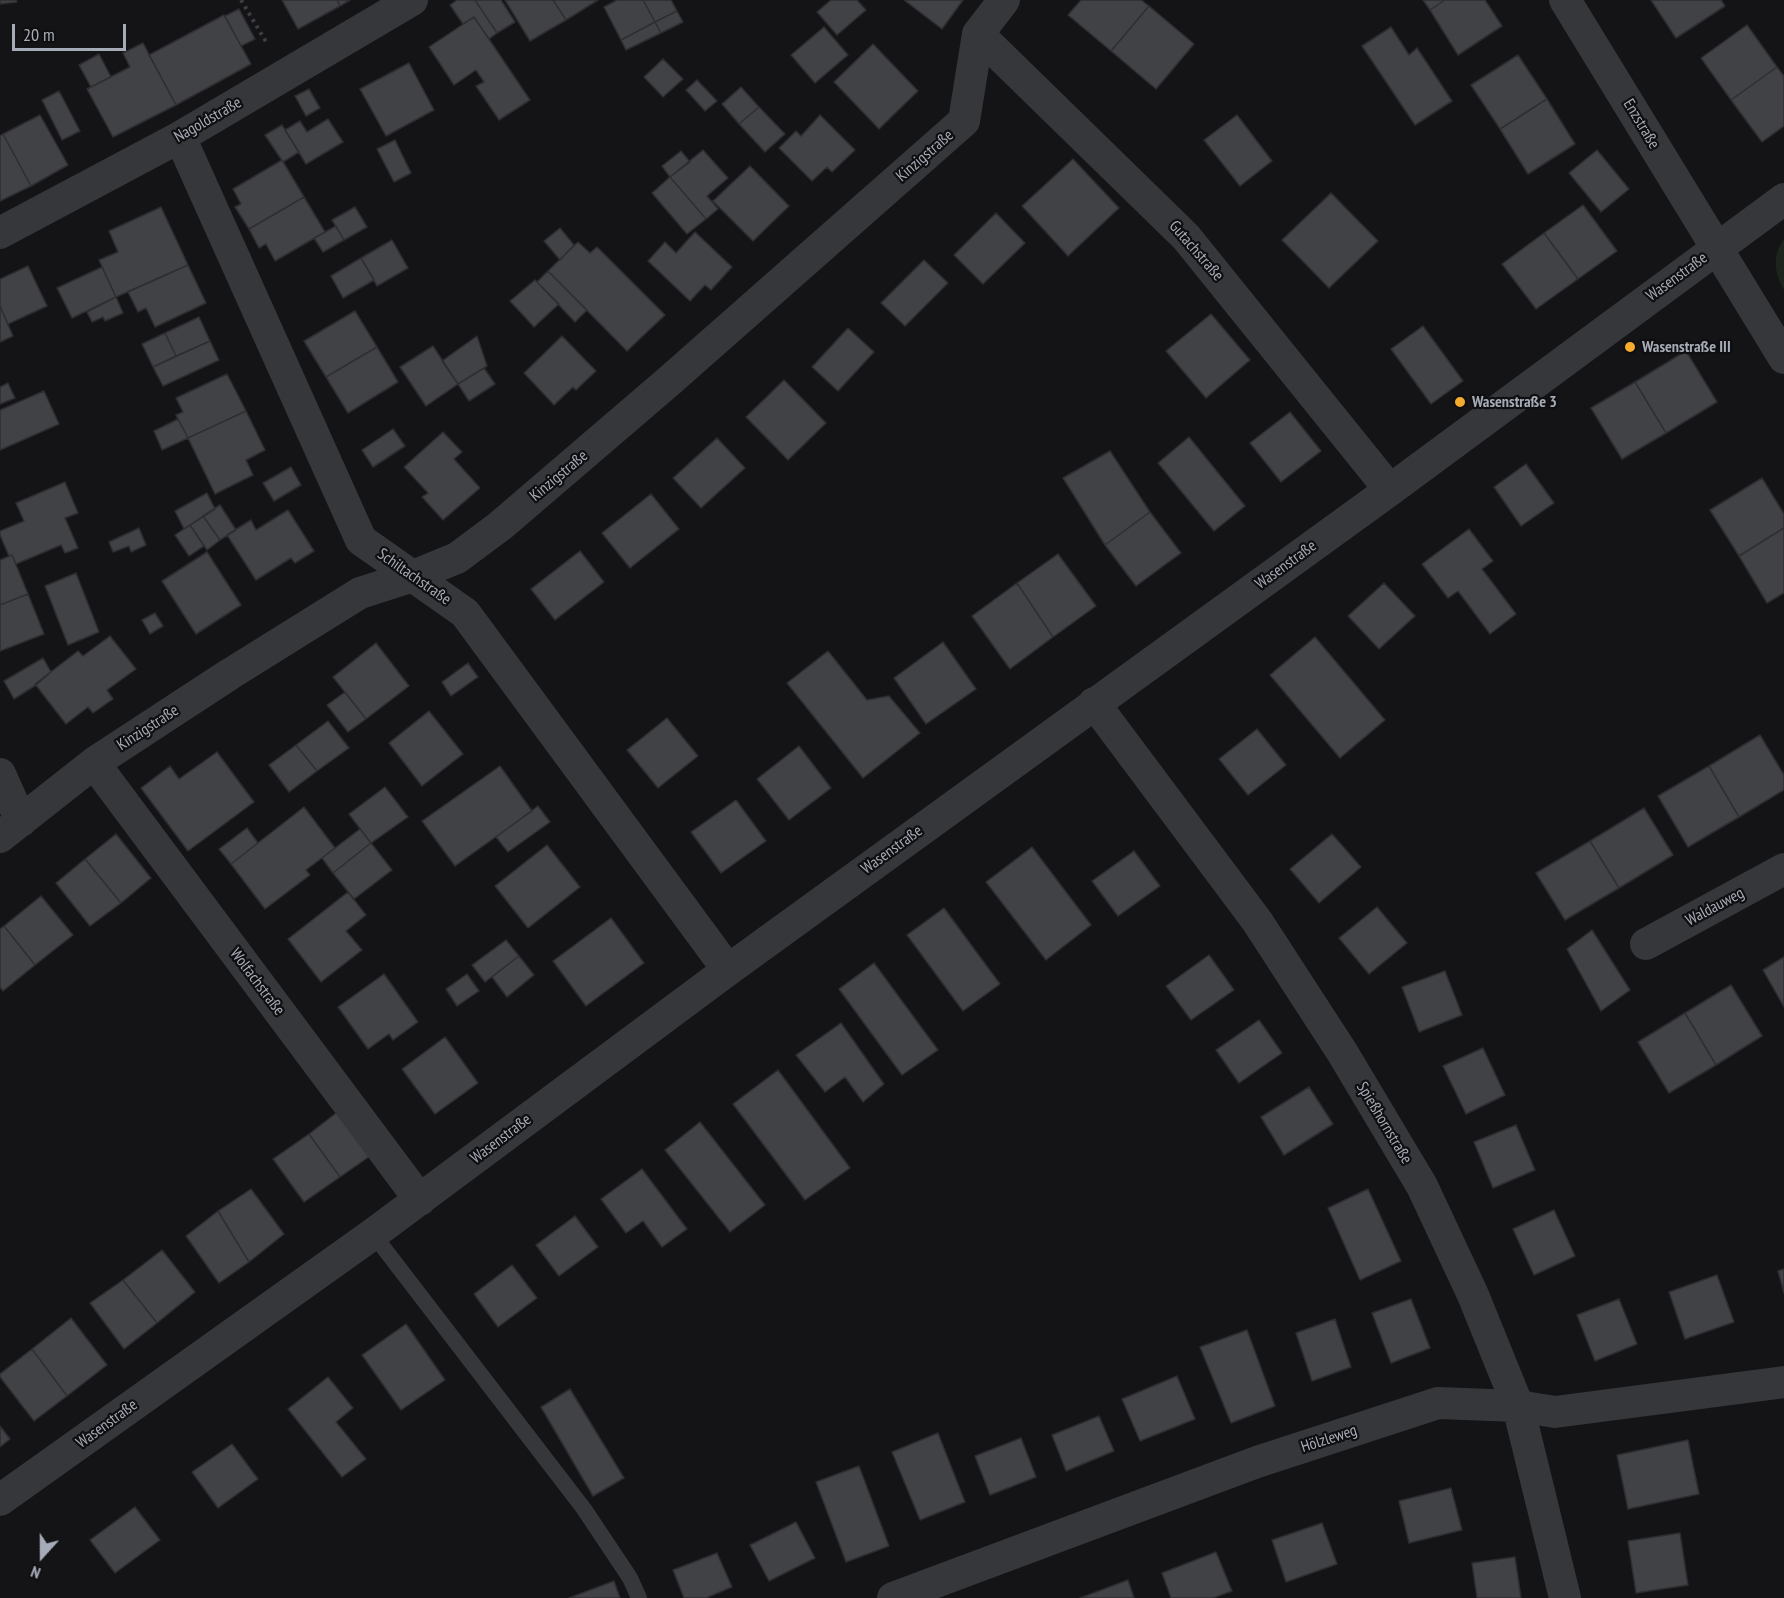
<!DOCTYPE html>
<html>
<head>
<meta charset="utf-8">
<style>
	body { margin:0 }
	#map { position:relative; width:1784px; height:1598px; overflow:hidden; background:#141416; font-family:"PT Sans Narrow",sans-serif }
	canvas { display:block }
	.north { position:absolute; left:12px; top:1526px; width:60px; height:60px; -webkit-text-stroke:4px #0f0f11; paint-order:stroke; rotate:201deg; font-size:16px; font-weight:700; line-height:24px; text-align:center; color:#a6acb7 }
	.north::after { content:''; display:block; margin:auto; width:21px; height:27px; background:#a6acb7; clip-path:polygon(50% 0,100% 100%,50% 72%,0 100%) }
	.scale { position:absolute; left:12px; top:24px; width:114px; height:27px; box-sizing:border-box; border:3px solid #a6acb7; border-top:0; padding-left:8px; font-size:18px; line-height:21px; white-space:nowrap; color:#a6acb7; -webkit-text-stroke:4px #0f0f11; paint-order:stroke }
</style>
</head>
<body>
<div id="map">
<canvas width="1784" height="1598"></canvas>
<div class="north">N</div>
<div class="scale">20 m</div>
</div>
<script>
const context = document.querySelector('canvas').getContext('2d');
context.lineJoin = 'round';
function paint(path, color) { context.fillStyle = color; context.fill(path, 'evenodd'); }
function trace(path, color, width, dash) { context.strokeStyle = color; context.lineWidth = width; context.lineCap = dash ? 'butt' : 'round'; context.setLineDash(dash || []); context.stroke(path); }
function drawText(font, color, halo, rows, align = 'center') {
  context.font = font + ' "PT Sans Narrow",sans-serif'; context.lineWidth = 4.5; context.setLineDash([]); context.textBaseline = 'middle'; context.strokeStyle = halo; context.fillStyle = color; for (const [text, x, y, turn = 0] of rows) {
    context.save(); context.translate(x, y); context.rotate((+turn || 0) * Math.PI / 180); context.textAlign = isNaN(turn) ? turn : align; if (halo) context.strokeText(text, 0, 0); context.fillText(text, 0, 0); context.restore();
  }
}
paint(new Path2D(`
	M1784,239V290C1774,274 1772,255 1784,239Z`), '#1c241d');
const building = new Path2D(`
	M0,0H16L17,2L0,4Z
	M282,0H337L340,6L298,29Z
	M337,0H350L340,6Z
	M457,0H475L497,33L489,39L474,17L463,24L450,5Z
	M475,0H501L515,22L497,33Z
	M505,0H553L566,20L530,41Z
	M553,0H598L566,20Z
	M617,0H643L655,22L621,40L604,7Z
	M643,0H671L677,11L655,22Z
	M831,0H857L866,10L837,35L817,12Z
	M904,0H963L942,29Z
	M1081,0H1141L1149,6L1111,51L1068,15Z
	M1423,0H1445L1430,10Z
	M1445,0H1485L1502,26L1458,55L1430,10Z
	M1651,0H1721L1725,6L1676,38Z
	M1149,6L1194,44L1156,89L1111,51Z
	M239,9L255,39L241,46L225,16Z
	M677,11L683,22L661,33L655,22Z
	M224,15L251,64L176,105L149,55Z
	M474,17L530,100L499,120L476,86L484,82L476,70L454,85L429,47Z
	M655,22L661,33L626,50L621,40Z
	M1747,25L1777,67L1731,100L1701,58Z
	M824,27L848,55L815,83L791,55Z
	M1391,27L1409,55L1417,48L1452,101L1415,125L1362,46Z
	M143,43L176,105L113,137L87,89L130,67L123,53Z
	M873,44L918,91L879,129L834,82Z
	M99,54L111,77L91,87L79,65Z
	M1518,55L1547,99L1500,129L1471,85Z
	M663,59L683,79L663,97L644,77Z
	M409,63L434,110L386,136L360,89Z
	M1777,67L1784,76V126L1762,142L1731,100Z
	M697,80L717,101L705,111L686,90Z
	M741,87L759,107L739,124L722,104Z
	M309,89L320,108L306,116L295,96Z
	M59,91L80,131L62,140L42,100Z
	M1547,99L1575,144L1528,174L1500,129Z
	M759,107L785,134L765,152L739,124Z
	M40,115L68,165L31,186L3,134Z
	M820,115L855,150L832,172L827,167L812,181L779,148L796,131L801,136Z
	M1237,115L1272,161L1240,186L1204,140Z
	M328,119L343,142L306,164L285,130L300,121L307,132Z
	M282,125L299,152L283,162L265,135Z
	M3,134L31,186L0,201V136Z
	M395,140L411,173L394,182L377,149Z
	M703,150L728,178L707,196L718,209L706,219L670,177Z
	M1597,150L1629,189L1601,212L1569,173Z
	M681,151L690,162L670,177L662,166Z
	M1073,159L1119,208L1068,256L1022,206Z
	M282,160L304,197L249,229L235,207L241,204L233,189Z
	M750,166L789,206L753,241L713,201Z
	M670,177L706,219L687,234L652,193Z
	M1331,193L1378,241L1329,288L1282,240Z
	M304,197L325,232L275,261L266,244L259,248L249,229Z
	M1583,205L1617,251L1578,279L1544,233Z
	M161,207L188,265L116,297L99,260L118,252L109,231Z
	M355,207L367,227L344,240L332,220Z
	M996,213L1025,243L983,284L954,255Z
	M336,226L344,240L323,252L314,238Z
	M560,228L574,245L560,260L544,241Z
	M695,232L732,267L711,290L705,285L690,301L648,261L665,242L676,253Z
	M1544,233L1578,279L1536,309L1502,264Z
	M392,240L408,268L377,286L361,258Z
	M578,242L590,253L597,247L665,315L627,351L548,271Z
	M361,258L374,280L343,298L331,276Z
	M924,260L948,283L905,326L881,303Z
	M188,265L206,303L155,327L146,308L138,312L128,292Z
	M28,266L47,306L8,324L0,306V279Z
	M102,267L116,297L72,318L57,288Z
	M548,271L587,310L575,322L537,282Z
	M535,280L559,304L534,327L510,301Z
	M116,297L123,313L105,321L103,317L92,322L87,312Z
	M0,306L13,336L0,342Z
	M355,311L377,347L326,377L304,341Z
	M1211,314L1250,360L1206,398L1166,351Z
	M199,317L210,341L176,356L165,333Z
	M1423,326L1463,381L1431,404L1391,349Z
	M848,328L874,352L838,391L812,367Z
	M165,333L176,356L153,367L142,344Z
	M477,336L487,366L458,384L442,361Z
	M562,336L596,371L576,390L573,387L554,405L524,373Z
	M210,341L219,360L163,386L153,367Z
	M433,346L458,384L426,406L400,367Z
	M377,347L398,382L348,413L326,377Z
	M1686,351L1717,402L1666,433L1635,382Z
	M484,368L495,384L469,401L458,384Z
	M227,374L246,411L188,438L176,415L183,412L176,398Z
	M784,380L826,423L788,460L746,417Z
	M1635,382L1666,433L1622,459L1591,408Z
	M8,383L15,398L0,404V387Z
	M44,391L59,424L0,450V410Z
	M246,411L265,450L246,460L253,475L215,494L188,438Z
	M1290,412L1321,451L1281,482L1250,443Z
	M178,419L188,438L162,450L154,431Z
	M393,429L405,446L373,467L362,450Z
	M443,432L462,452L454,459L480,488L443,520L422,497L428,493L404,467Z
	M1189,437L1245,506L1214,531L1158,463Z
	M717,438L745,468L701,508L673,478Z
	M1110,451L1150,512L1105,545L1063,478Z
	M1526,464L1554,503L1521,526L1494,487Z
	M291,467L301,485L274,501L263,483Z
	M1762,478L1784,514V528L1739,556L1710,510Z
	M65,482L78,513L65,518L78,548L65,553L61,545L16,564L12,555L9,556L0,535V531L24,521L16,503Z
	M207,493L215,509L184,529L175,511Z
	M651,494L679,529L630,568L602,533Z
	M220,505L236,530L220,540L203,516Z
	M288,510L314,551L295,563L291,558L256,580L227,535L251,520L256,530Z
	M1150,512L1181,553L1136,586L1105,545Z
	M203,516L220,540L207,550L190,525Z
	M190,525L204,546L189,556L175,535Z
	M139,528L146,545L131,552L129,546L113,552L109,542Z
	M1784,528V593L1767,603L1739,556Z
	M1469,529L1493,561L1482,569L1516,614L1490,634L1458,591L1448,598L1422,564Z
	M580,551L604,582L555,620L531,589Z
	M207,552L241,605L196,634L162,581Z
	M1058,554L1096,606L1053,637L1017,583Z
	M12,555L28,594L0,605V560Z
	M76,573L99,632L68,645L45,586Z
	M1017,583L1053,637L1010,669L972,616Z
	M1384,583L1415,616L1379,649L1348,616Z
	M28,594L44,634L0,651V605Z
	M155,613L163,626L150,634L142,620Z
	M110,636L136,669L107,690L113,699L93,713L88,707L66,724L35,684L78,651L83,656Z
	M1315,637L1385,720L1340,758L1270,675Z
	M943,642L976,689L926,724L894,678Z
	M376,643L409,686L366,719L333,677Z
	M828,651L867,700L889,696L920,733L863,778L787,683Z
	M43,658L51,672L36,685L14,699L4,681Z
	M468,663L478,677L451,696L442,682Z
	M345,692L366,719L348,732L327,705Z
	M429,711L463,754L422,786L389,743Z
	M667,718L698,756L658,788L627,750Z
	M328,721L349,748L317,771L296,745Z
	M1257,729L1286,765L1248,795L1219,759Z
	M1760,735L1784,775V790L1739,817L1709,766Z
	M296,745L317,771L289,792L269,765Z
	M799,746L831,788L789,820L757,779Z
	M217,752L254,802L188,851L141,788L170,766L179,779Z
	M500,766L532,811L455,866L422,821Z
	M1709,766L1739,817L1688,847L1658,796Z
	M385,787L408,817L371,843L349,814Z
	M736,800L766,841L721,873L691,832Z
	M538,806L550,822L508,852L496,837Z
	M304,807L335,848L306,870L310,875L265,909L231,864Z
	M1644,808L1673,855L1619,888L1590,841Z
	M247,828L258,843L231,864L219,849Z
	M360,829L371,843L333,873L322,858Z
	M116,834L151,878L121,903L85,859Z
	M1332,834L1361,867L1319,903L1290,869Z
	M1590,841L1619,888L1565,920L1536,873Z
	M371,843L392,870L354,899L333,873Z
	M547,845L580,887L528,928L495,886Z
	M1032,847L1091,925L1046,960L986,882Z
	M1134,851L1160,886L1118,916L1092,881Z
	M85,859L121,903L90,926L56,883Z
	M348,892L366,915L346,931L362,950L321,982L288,939Z
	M41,896L73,935L35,965L4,926Z
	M1377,907L1407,943L1369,974L1339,938Z
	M944,908L1000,984L963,1011L907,935Z
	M611,918L644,963L586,1006L553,961Z
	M4,926L35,965L3,991L0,987V929Z
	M1592,930L1630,990L1601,1011L1567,949Z
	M506,940L519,956L485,982L472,965Z
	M1209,955L1234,990L1191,1020L1166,986Z
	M519,956L534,975L507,997L492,977Z
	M1784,957V1007L1763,970Z
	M874,963L938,1050L902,1075L839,989Z
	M1445,971L1462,1015L1419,1032L1402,987Z
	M384,974L418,1022L393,1040L389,1034L368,1049L338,1007Z
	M467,974L479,991L457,1006L446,989Z
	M1731,985L1762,1036L1716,1065L1685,1013Z
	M1685,1013L1716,1065L1669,1093L1638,1042Z
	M1259,1020L1282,1053L1239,1083L1216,1050Z
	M841,1023L884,1084L863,1102L845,1077L825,1092L796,1055Z
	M445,1037L478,1083L435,1114L402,1069Z
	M1483,1048L1505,1095L1466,1114L1443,1066Z
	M778,1070L850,1168L805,1200L733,1104Z
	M1309,1087L1333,1124L1284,1155L1261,1117Z
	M340,1110L373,1154L340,1177L309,1134Z
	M700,1122L765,1205L730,1232L665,1150Z
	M1516,1125L1535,1170L1493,1188L1474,1142Z
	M309,1134L340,1177L304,1202L273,1159Z
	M642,1169L687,1229L662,1247L643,1221L626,1233L601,1199Z
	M251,1189L284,1234L249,1262L218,1211Z
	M1368,1189L1401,1261L1360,1280L1328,1208Z
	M1554,1210L1575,1256L1534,1275L1513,1229Z
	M218,1211L249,1262L219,1283L186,1236Z
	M575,1216L598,1247L559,1276L536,1245Z
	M162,1250L195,1292L157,1323L123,1280Z
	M512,1265L537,1298L498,1327L474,1294Z
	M1784,1269V1293L1778,1271Z
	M1717,1275L1734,1322L1685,1339L1669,1292Z
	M123,1280L157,1323L124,1349L90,1303Z
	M1411,1299L1430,1348L1391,1363L1372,1313Z
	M1619,1299L1637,1344L1595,1361L1577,1315Z
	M71,1318L107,1365L67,1396L32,1349Z
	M1335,1319L1351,1367L1312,1381L1296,1333Z
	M406,1324L445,1380L401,1410L362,1355Z
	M1247,1330L1275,1406L1231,1423L1200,1347Z
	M32,1349L67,1396L34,1421L0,1377V1374Z
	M1177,1376L1195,1419L1140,1441L1122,1399Z
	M328,1377L353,1408L336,1422L366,1459L342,1477L288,1409Z
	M570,1389L624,1478L593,1496L541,1407Z
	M1099,1416L1114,1451L1066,1471L1052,1435Z
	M0,1426L10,1439L0,1447Z
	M938,1433L965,1502L920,1520L892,1452Z
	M1021,1438L1036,1477L990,1495L975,1456Z
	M1688,1440L1699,1494L1628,1509L1617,1455Z
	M232,1444L258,1479L218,1508L192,1472Z
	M859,1466L889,1546L846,1562L816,1482Z
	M1451,1488L1462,1530L1409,1543L1399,1501Z
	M135,1507L160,1540L115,1573L90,1540Z
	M796,1522L815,1558L769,1581L750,1545Z
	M1322,1523L1337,1564L1286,1582L1272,1540Z
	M1680,1533L1688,1585L1636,1593L1628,1541Z
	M1216,1552L1232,1591L1213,1598H1171L1162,1573Z
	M717,1553L732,1587L706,1598H684L673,1570Z
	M1515,1557L1521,1598H1477L1472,1563Z
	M1128,1580L1134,1598H1080Z
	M614,1581L620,1598H569Z`);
paint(building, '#404246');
trace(building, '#2e2e32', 1.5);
trace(new Path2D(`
	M241,0L268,45`), '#3b3e42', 4, [3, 4.5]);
trace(new Path2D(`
	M373,1234L584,1509L630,1578L639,1598`), '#35373b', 16);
trace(new Path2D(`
	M1565,0L1784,358
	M978,34L1186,237L1390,490
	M180,137L361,540L465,613L728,970
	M0,233L180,137L412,0
	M1094,703L1257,921L1342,1052L1422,1186L1473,1295L1518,1406L1565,1598
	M94,763L420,1200
	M0,774L21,821
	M0,837L94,763L230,674L360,593L413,576L457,558L500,526L668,382L964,121L978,34L1004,0
	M1646,944L1784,869
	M0,1500L373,1234L728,970L1390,490L1784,199
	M893,1598L1257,1462L1438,1403L1518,1406L1555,1412L1784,1382`), '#35373b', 32);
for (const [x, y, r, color] of [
	[1630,347,6,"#f5ab2e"],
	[1460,402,6,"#f5ab2e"]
]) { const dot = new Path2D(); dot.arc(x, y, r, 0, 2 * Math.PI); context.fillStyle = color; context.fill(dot); trace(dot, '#0f0f11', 2); }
drawText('16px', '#a6acb7', '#0f0f11', [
	["Nagoldstraße",208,120,-30],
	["Enzstraße",1641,124,59],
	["Kinzigstraße",925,156,-41],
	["Gutachstraße",1196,251,49],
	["Wasenstraße",1677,277,-36],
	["Kinzigstraße",559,476,-40],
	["Wasenstraße",1286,565,-36],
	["Schiltachstraße",414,577,35],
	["Kinzigstraße",148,728,-33],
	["Wasenstraße",892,850,-36],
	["Waldauweg",1715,907,-28],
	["Wolfachstraße",257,982,53],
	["Spießhornstraße",1384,1123,59],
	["Wasenstraße",501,1139,-37],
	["Wasenstraße",107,1424,-36],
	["Hölzleweg",1329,1439,-18]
]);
drawText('bold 16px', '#a6acb7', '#0f0f11', [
	["Wasenstraße III",1642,347],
	["Wasenstraße 3",1472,402]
], 'left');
</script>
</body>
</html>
